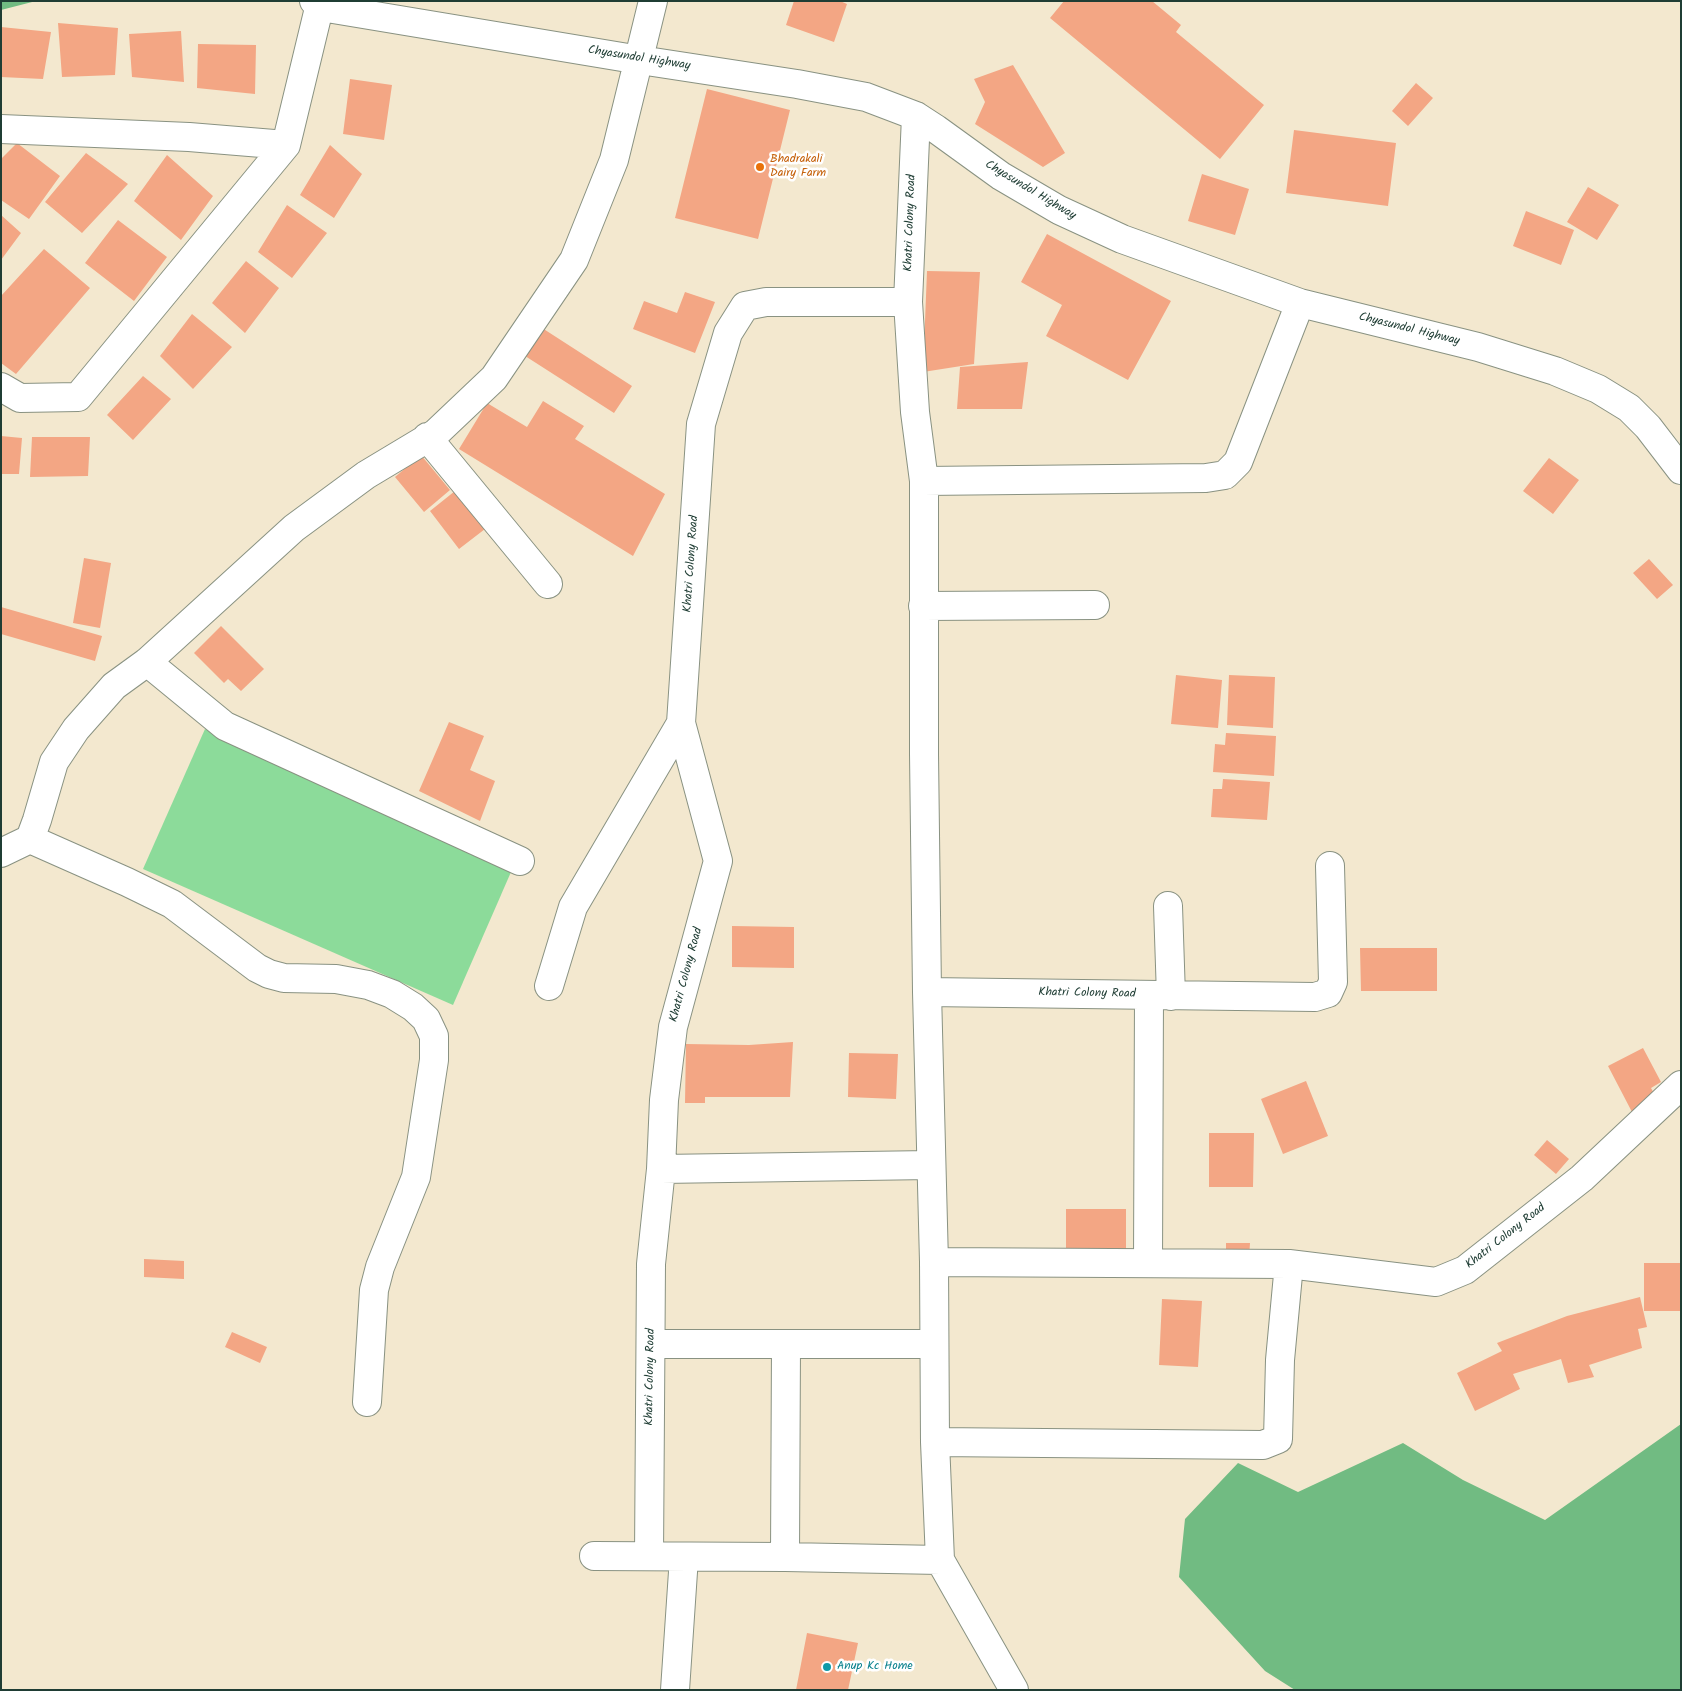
<!DOCTYPE html>
<html>
<head>
<meta charset="utf-8">
<style>
	body { margin:0 }
	#map { position:relative; width:1682px; height:1691px; overflow:hidden; background:#f3e8cf; font-family:Kalam,sans-serif }
	canvas { display:block }
	.frame { position:absolute; inset:0; border:2px solid #1f3d34; pointer-events:none }
</style>
</head>
<body>
<div id="map">
<canvas width="1682" height="1691"></canvas>
<div class="frame"></div>
</div>
<script>
const context = document.querySelector('canvas').getContext('2d');
context.lineJoin = 'round';
function paint(path, color) { context.fillStyle = color; context.fill(path, 'evenodd'); }
function trace(path, color, width, dash) { context.strokeStyle = color; context.lineWidth = width; context.lineCap = dash ? 'butt' : 'round'; context.setLineDash(dash || []); context.stroke(path); }
function drawText(font, color, halo, rows, align = 'center') {
  context.font = font + ' Kalam,sans-serif'; context.lineWidth = 5; context.setLineDash([]); context.textBaseline = 'middle'; context.strokeStyle = halo; context.fillStyle = color; for (const [text, x, y, turn = 0] of rows) {
    context.save(); context.translate(x, y); context.rotate((+turn || 0) * Math.PI / 180); context.textAlign = isNaN(turn) ? turn : align; if (halo) context.strokeText(text, 0, 0); context.fillText(text, 0, 0); context.restore();
  }
}
paint(new Path2D(`
	M205,729L511,872L453,1005L143,869Z`), '#8cdb9a');
paint(new Path2D(`
	M1,1H36L1,10Z
	M1681,1424V1690H1295L1265,1671L1179,1577L1185,1519L1238,1463L1298,1492L1403,1443L1463,1480L1545,1520Z`), '#71bb82');
paint(new Path2D(`
	M794,1H840L847,4L834,42L786,25Z
	M1064,1H1152L1181,25L1176,32L1264,105L1220,159L1050,18Z
	M58,23L118,28L115,75L62,77Z
	M1,27L51,32L43,79L1,77Z
	M181,31L184,82L132,77L129,34Z
	M198,44L256,45L255,94L197,88Z
	M1013,65L1065,153L1043,167L975,124L985,102L974,79Z
	M350,79L392,85L384,140L343,134Z
	M1416,83L1433,98L1408,126L1392,111Z
	M707,89L790,110L758,239L675,218Z
	M1294,130L1396,143L1388,206L1286,193Z
	M17,143L60,176L29,219L1,200V159Z
	M330,145L362,174L334,218L300,195Z
	M86,153L128,184L82,233L45,202Z
	M167,155L213,196L181,240L134,201Z
	M1202,174L1249,189L1235,235L1188,221Z
	M1588,187L1619,205L1597,240L1567,222Z
	M287,205L327,233L292,278L258,252Z
	M1526,211L1574,230L1561,265L1513,246Z
	M1,215L21,233L1,260Z
	M118,220L167,257L134,301L85,263Z
	M1047,234L1171,301L1128,380L1046,336L1062,305L1021,282Z
	M44,249L90,288L16,374L1,363V296Z
	M246,261L279,288L245,333L212,303Z
	M927,271L980,272L974,364L923,372Z
	M685,292L715,302L695,353L633,329L644,301L677,313Z
	M192,314L232,347L193,389L160,356Z
	M539,326L632,386L614,413L522,354Z
	M1028,362L1022,409H957L960,367Z
	M143,376L171,399L133,440L107,415Z
	M543,401L584,426L575,439L665,494L633,556L459,449L487,403L527,427Z
	M1,436L22,438L19,474H1Z
	M32,437H90L88,476L30,477Z
	M421,455L450,490L424,512L395,477Z
	M1549,458L1579,480L1553,514L1523,491Z
	M455,491L485,529L459,549L430,511Z
	M84,558L111,563L100,628L73,623Z
	M1649,559L1673,585L1657,599L1633,573Z
	M1,607L102,636L95,661L1,634Z
	M221,626L264,669L241,691L228,679L224,683L194,653Z
	M1176,675L1222,680L1218,728L1171,724Z
	M1229,675L1275,677L1273,728L1227,725Z
	M449,722L484,736L470,770L495,781L480,821L419,791Z
	M1226,733L1276,736L1274,776L1213,772L1215,744L1225,745Z
	M1223,779L1270,782L1267,820L1211,817L1213,789H1222Z
	M732,926L794,927V968L732,967Z
	M1360,948H1437V991H1361Z
	M793,1042L790,1097H705V1103H685L686,1044L749,1045Z
	M1643,1048L1661,1082L1651,1088L1657,1099L1632,1112L1608,1066Z
	M849,1053L898,1054L896,1099L848,1097Z
	M1306,1081L1328,1136L1283,1154L1261,1099Z
	M1209,1133H1254L1253,1187H1209Z
	M1547,1140L1569,1159L1556,1174L1534,1155Z
	M1066,1209H1126V1252H1066Z
	M1226,1243H1250L1249,1259L1226,1258Z
	M144,1259L184,1261V1279L144,1277Z
	M1644,1263H1681V1311H1644Z
	M1640,1297L1647,1327L1638,1329L1642,1348L1589,1365L1594,1377L1568,1383L1561,1359L1513,1374L1520,1389L1475,1411L1457,1373L1502,1351L1497,1343L1567,1316Z
	M1162,1299L1202,1301L1198,1367L1159,1365Z
	M232,1332L267,1347L260,1363L225,1347Z
	M807,1633L858,1643L848,1690H796Z`), '#f3a684');
const minor = new Path2D(`
	M314,1L327,8L640,60L797,84L866,97L916,116L936,129L1001,176L1059,210L1122,239L1300,303L1478,347L1555,371L1598,389L1629,408L1648,427L1681,470
	M916,116L908,302L915,412L924,481V754L927,992L934,1262L935,1442L940,1560L1014,1690
	M1,129L189,137L286,145
	M1,387L20,398L78,397L286,145L320,4
	M427,437L548,584
	M924,481L1206,478L1225,475L1238,462L1300,303
	M923,606L1095,605
	M147,662L225,726L520,861
	M30,839L127,882L172,904L257,968L269,974L284,978L336,979L368,985L392,994L413,1007L426,1019L434,1036V1060L416,1177L380,1267L374,1290L367,1402
	M1,853L30,839L37,820L54,762L76,729L114,686L147,662L294,528L366,475L436,433L494,378L574,260L614,160L653,1
	M1168,906L1171,996
	M549,986L573,907L681,723
	M927,992L1315,997L1328,993L1333,982L1330,866
	M661,1169L930,1165
	M934,1262L1289,1264L1436,1282L1465,1270L1582,1178L1681,1085
	M1148,1263L1149,995
	M651,1344H934
	M935,1442L1263,1445L1278,1439L1280,1360L1289,1264
	M594,1556L785,1557L940,1560
	M649,1556L651,1264L661,1169L664,1100L673,1027L718,861L681,723L701,424L728,333L745,306L766,302H908
	M785,1557L786,1345
	M675,1690L684,1557`);
trace(minor, '#899282', 30);
trace(minor, '#fff', 28);
for (const [x, y, r, color] of [
	[760,167,5,"#e8710a"],
	[827,1667,5,"#0f9aa8"]
]) { const dot = new Path2D(); dot.arc(x, y, r, 0, 2 * Math.PI); context.fillStyle = color; context.fill(dot); trace(dot, '#fff', 2); }
drawText('12px', '#1f3d34', '#fff', [
	["Chyasundol Highway",639,59,9],
	["Chyasundol Highway",1030,191,31],
	["Khatri Colony Road",911,223,-88],
	["Chyasundol Highway",1409,330,14],
	["Khatri Colony Road",692,564,-86],
	["Khatri Colony Road",687,975,-75],
	["Khatri Colony Road",1087,994,1],
	["Khatri Colony Road",1506,1237,-38],
	["Khatri Colony Road",651,1377,-89]
]);
drawText('12px', '#c56008', '#fff', [
	["Bhadrakali",770,160],
	["Dairy Farm",770,174]
], 'left');
drawText('12px', '#0d838f', '#fff', [
	["Anup Kc Home",837,1667]
], 'left');
</script>
</body>
</html>
